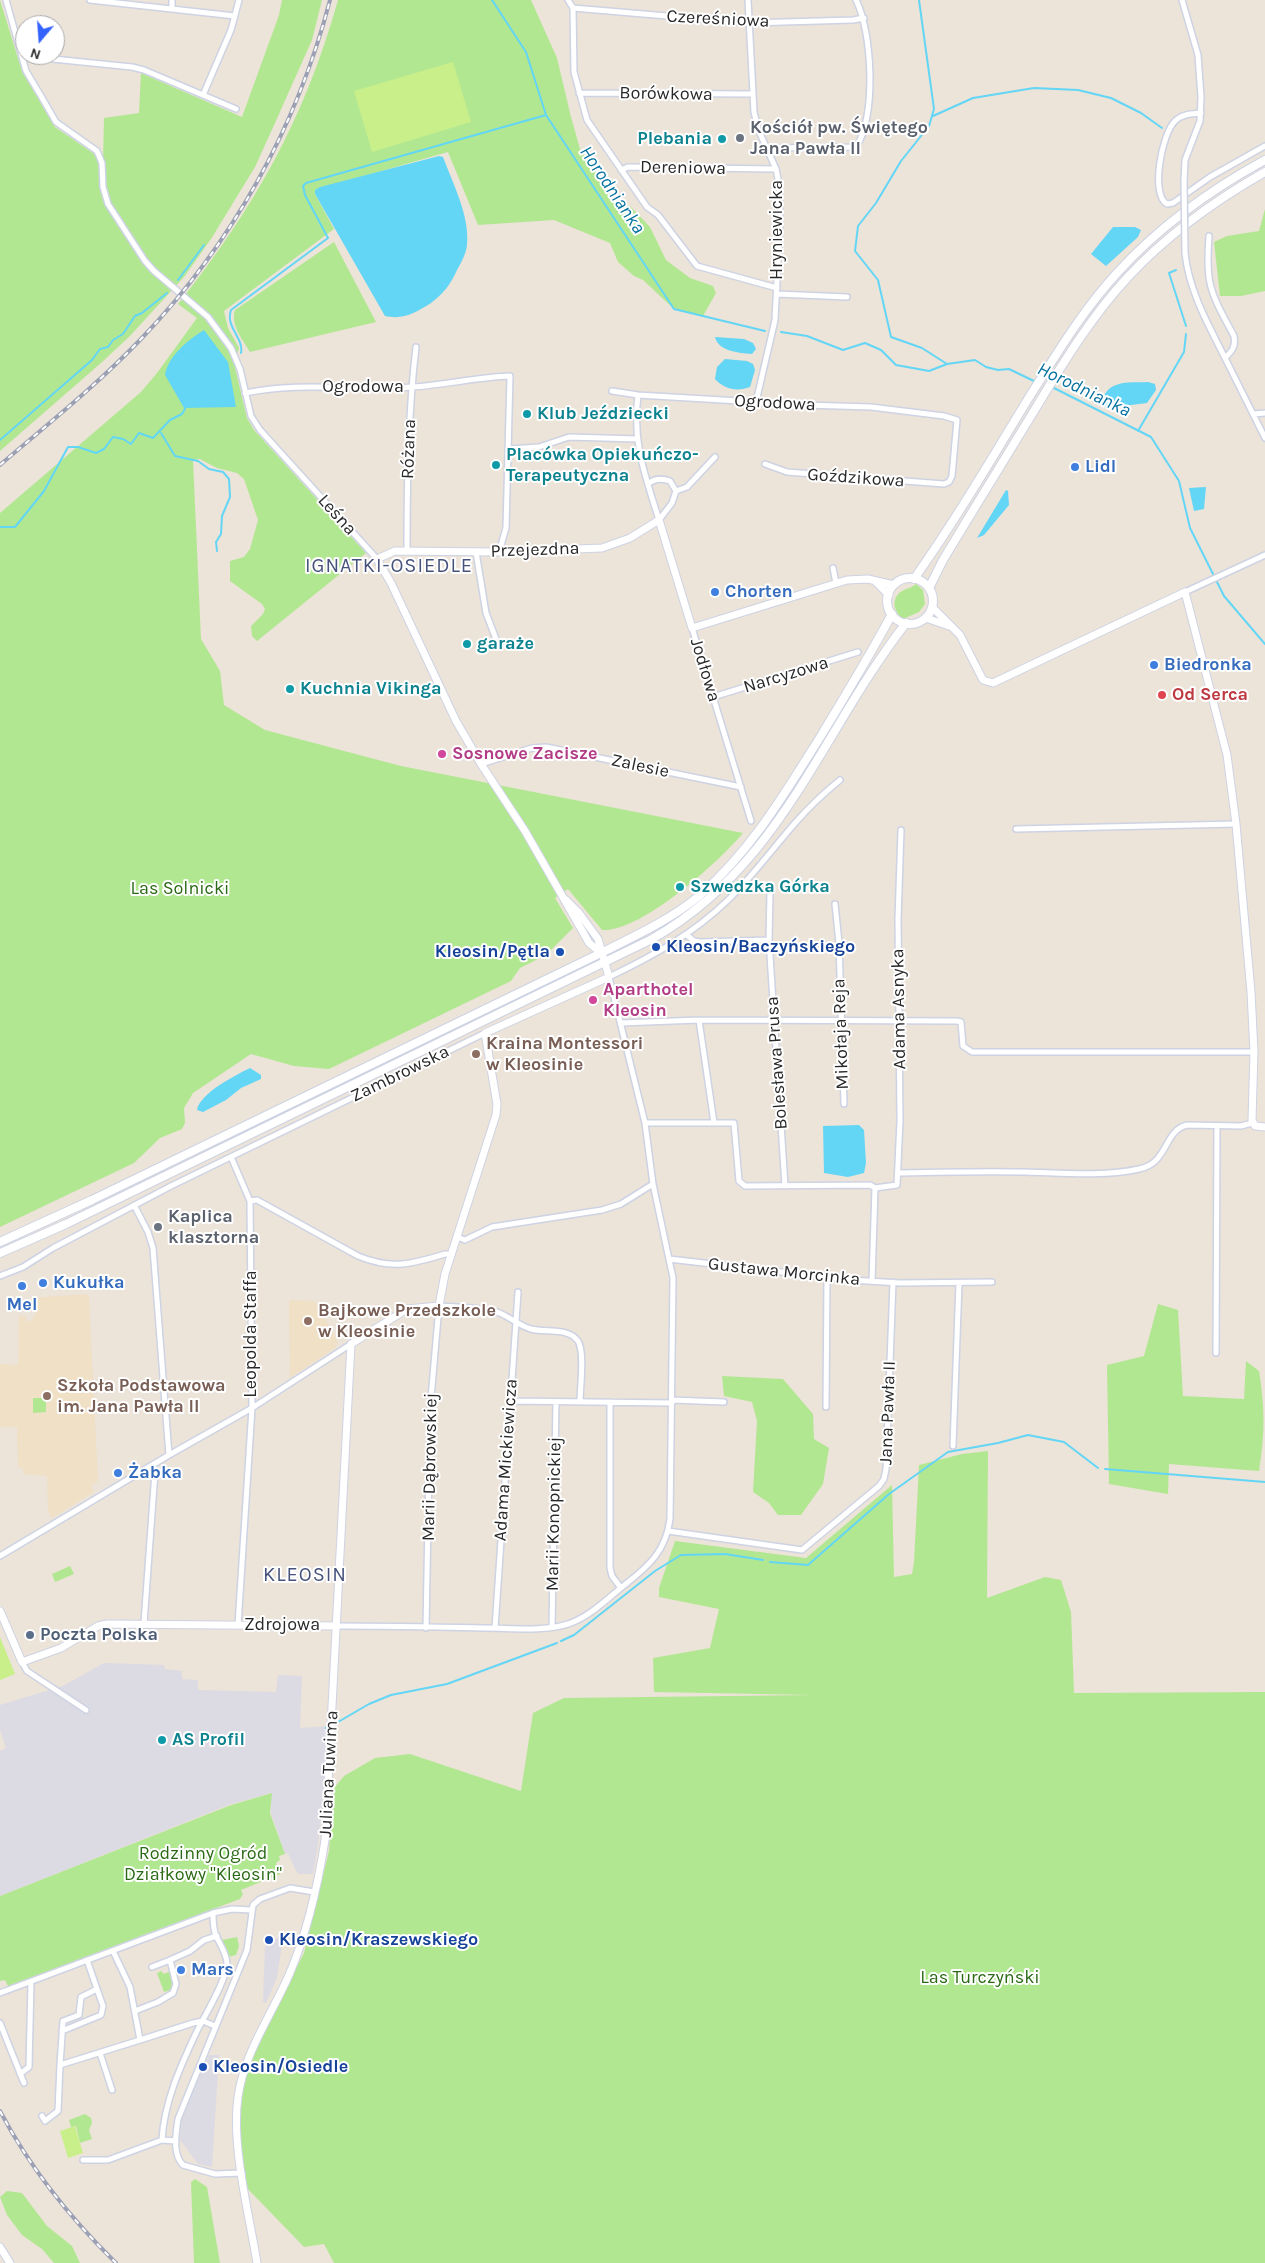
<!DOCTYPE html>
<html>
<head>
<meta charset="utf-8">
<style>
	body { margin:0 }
	#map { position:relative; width:1265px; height:2263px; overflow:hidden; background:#ece3d9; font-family:Karla,sans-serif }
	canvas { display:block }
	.north { position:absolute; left:15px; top:15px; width:50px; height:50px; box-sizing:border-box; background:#fff; border:1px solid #a9a9a9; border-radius:50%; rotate:198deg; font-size:14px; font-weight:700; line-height:20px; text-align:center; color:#282828 }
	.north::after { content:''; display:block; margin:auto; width:18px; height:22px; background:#3362ff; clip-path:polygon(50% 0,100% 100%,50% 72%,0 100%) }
</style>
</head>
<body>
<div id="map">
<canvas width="1265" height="2263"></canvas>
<div class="north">N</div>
</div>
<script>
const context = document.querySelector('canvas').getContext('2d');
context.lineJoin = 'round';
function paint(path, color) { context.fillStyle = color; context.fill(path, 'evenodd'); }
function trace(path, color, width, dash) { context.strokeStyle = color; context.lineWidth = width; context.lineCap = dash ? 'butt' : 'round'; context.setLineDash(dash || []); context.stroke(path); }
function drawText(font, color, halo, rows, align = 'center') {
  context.font = font + ' Karla,sans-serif'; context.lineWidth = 4; context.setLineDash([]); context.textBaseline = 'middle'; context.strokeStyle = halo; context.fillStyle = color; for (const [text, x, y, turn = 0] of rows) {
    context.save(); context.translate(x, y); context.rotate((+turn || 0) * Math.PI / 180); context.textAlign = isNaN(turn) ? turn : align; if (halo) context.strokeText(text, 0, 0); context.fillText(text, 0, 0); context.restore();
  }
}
paint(new Path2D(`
	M104,1663L164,1665L165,1669L182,1671V1679L198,1680V1690L276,1692L278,1675L302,1676L300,1728L328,1726L319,1837L313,1874H299L296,1871L288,1853L285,1854L271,1813V1793L231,1804L0,1896V1751L6,1748L0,1730V1705L63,1686Z
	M280,1936L283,1937L277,1978L266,2003L263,2002L265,1946Z
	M209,2055H219L212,2167L198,2164L180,2140L182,2116Z`), '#dcdae3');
paint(new Path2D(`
	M87,1294L89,1297L98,1481L91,1486L94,1492L52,1518L48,1511L47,1476L23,1474V1468L18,1467L17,1427H0V1364L18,1365L19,1316H26V1321H31L36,1314V1310L31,1306V1298Z
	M289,1300L315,1301L338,1342L335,1348L290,1378Z`), '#efe0c6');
paint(new Path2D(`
	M0,0L22,71L55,127L103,160L104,118L139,113L141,73L242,117L279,15L282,0H322L312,40L275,123L255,167L211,239L184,277L129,337L101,363L0,451Z
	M338,0H531L557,58L571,117L580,149L613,200L630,206L650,227L666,260L690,278L713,286L716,293L703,316L674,309L643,280L634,276L618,262L610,243L554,220L478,225L448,152L315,190V194L334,229L224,311L228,328L239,348L234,363L247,418L254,430L366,553L257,641L252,636L251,626L263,614L265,609L262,604L230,581V561L244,557L250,549L258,520L244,479L237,473L217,468L200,459L193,460L201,639L220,671L224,705L265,730L401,766L743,833C719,862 640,933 602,930L568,889L555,898L573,928L546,955L520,968L511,981L329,1069L294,1066L251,1054L193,1093L184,1108L185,1123L182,1129L160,1138L134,1163L0,1227V513L141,392L157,373L197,318L178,304C254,209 305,118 338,0Z
	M1265,209V291L1241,296H1220L1214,242L1227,236L1259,231Z
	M334,242L376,322L250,352C243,340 230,325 235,310Z
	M916,584L923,590L925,604L919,612L903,619C894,612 890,599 902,591C907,588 912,588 916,584Z
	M1158,1304L1178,1310L1183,1396L1244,1399L1246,1361L1259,1371C1265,1409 1265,1434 1259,1471L1169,1464L1168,1494L1109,1484L1107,1365L1144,1356Z
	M722,1376L783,1379L813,1414L814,1439L829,1448L823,1484L801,1515H778L769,1503L753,1492L757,1421L752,1402L724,1396Z
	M33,1398H46V1412L33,1413Z
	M988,1451L987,1598L1045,1577L1061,1580L1071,1612L1074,1693L1265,1692V2263H334L324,2244L304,2247L247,2188L240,2139L239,2110L243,2084L254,2051L304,1953L329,1851L334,1788L344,1776L375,1758L410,1754L521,1791L533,1713L564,1698L813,1695L654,1692L653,1658L710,1648L719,1609L659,1597V1588L675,1541L806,1558L892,1485L894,1577L912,1574L914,1562L919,1465L962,1454Z
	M70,1566L74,1574L55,1582L52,1574Z
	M272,1793L270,1813L285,1854L279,1856L280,1860L276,1863L280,1874L241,1890L243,1894L240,1899L8,1986L5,1980L0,1981V1896L231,1805Z
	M237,1937L239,1946L236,1955L228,1957L222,1940Z
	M162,1971L163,1974L169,1972L173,1984L170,1990L164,1992L157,1973Z
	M85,2114L91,2118L92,2123L89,2130L92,2139L80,2143L76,2126L71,2127L69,2120Z
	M195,2179L207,2187L220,2263H194L191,2182Z
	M7,2191L22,2193L47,2226L72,2246L80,2263H54L42,2249L22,2235L7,2215L0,2197Z`), '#b2e791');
paint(new Path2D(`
	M453,62L471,122L372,152L354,91Z
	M0,1637L15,1674L0,1680Z
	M75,2126L83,2153L68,2158L60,2131Z`), '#c9ef8b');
paint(new Path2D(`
	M439,156L443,157C453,184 470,216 467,245C466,254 461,263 457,270C451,284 443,294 431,303C415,313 404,320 385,316L315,194V190L320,187Z
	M1113,227H1135L1141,230L1138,237L1106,266L1091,254Z
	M204,330L228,362L236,407L184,408L165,375C168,356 188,340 204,330Z
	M715,337L744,339L753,343L756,349L752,354C739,353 718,351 715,337Z
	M725,359L747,361L753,364L755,370L750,387C737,392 724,389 715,379L717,367Z
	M1148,382L1155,384L1156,390L1147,403L1107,408L1101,405C1106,379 1127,383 1148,382Z
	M1206,487L1204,509L1194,511L1189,488Z
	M1006,490L1008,491L1009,505L984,535L977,538Z
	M250,1068L261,1075V1079L241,1088L226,1100L203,1112L197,1110C200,1093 236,1075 250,1068Z
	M859,1125L864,1130L866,1163L864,1173L848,1177L824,1173L823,1126Z`), '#63d6f6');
trace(new Path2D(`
	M492,0L526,52L546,115L674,309L765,331
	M919,0L934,109L929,126L901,161L876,203L858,226L855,251L878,280L891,337L922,348L947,364
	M933,116L973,98L1034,88L1078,90L1111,98L1141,113L1162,128
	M1176,270L1169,273L1186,326
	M178,280L204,245
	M781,332L807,336L843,350L865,343L881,350L896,365L929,371L947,364L975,360L986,367L998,370L1009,369L1036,382
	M241,353C244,338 225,327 231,310L328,238L305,195L303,186L306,183L546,115
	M1052,387L1151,437L1179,481L1190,528L1224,596L1265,644
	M1138,431L1184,352L1186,334
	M161,433L175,456L198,461L209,469L223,472L229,479L230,497L222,516L221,534L216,542L217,551
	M0,440L92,360L100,349L108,347L113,340L123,334L135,316L142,313L167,293
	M0,527H15L44,491L68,447H78L96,453L104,449L113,437L123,439L131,444L139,433L153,438L170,420L182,414L186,407
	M1105,1469L1265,1482
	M770,1562L808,1565L889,1494L948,1452L998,1443L1028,1435L1064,1442L1098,1468
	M561,1641L574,1635L655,1571L681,1555L725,1554L763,1560
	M338,1722L369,1704L391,1695L447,1684L557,1643
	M326,1728L327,1727`), '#63d6f6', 2);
const minor = new Path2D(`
	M6,0L26,71L41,96L56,122L97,151L102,163L103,187L108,204L145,261L154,271L208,317L231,348L240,369L251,416L260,430L377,559
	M90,0L235,16
	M568,0L573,8L574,72L587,120L647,207L658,215L697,266L777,288
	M748,0L754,112L758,129L776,169L779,184L780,221L775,320L756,402
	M1182,0L1198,55L1201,97L1200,121L1185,160L1184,181
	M172,8V0
	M573,8L749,23L853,20L864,18
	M24,59L33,57L132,67L144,70L236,109
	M579,93L752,94
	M203,95L231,30L239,0
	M1201,113C1191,114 1182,114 1175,121C1162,133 1150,195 1167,204L1173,203L1210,177L1265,146
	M768,148L856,147C877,117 872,31 856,0
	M621,170L628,167L776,169
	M1209,236C1205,286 1211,293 1234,336C1236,347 1232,351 1225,358L1265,438
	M1185,253C1189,291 1208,324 1225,358
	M777,294L847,297
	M612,391L638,395
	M245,393C300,381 356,391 412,387C445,385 477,377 510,376L506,528L499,552
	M1254,414L1265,413
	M509,449L539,447L569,437L637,439
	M648,484C655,478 662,478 670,481L676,491L672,503L659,520
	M676,491L687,487L715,457
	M659,520C645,475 632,443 638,395L756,402L771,404L871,407L944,416L957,420L952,476L949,482L944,484L787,472L765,464
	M407,551C407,483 408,415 416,347
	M476,552L486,613L496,639
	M833,568L836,583
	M1185,592L1265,555
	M692,628L751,821
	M713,697L858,652
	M481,764L532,748L546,747L741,787
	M1016,829L1236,824
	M770,891L769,940L785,1186
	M835,904L839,943L844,1104
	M687,935L694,941L700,942L769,940
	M699,1020L714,1123
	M621,1023L699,1020L957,1021L961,1022L963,1046L972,1052H1254
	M645,1123H734L739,1181L745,1186L870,1185L875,1188L897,1185L900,1121L898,919L901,830
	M231,1157L250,1201L257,1200L358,1256C392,1270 412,1264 445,1254H452
	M899,1173C941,1172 983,1171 1025,1172C1063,1173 1102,1177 1139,1169C1169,1163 1163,1131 1187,1125L1241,1126L1252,1123
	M134,1205L148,1232L153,1248L169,1455
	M457,1237L465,1240L492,1227L602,1210L621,1204L653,1184
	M669,1259L851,1280L900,1283L992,1282
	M0,1276L23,1267L53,1248L171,1186L485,1033
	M872,1281L875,1188
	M1216,1353L1217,1126
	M672,1400L724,1402
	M511,1401L672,1403
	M610,1402V1568L612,1576L621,1588
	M826,1407L827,1278
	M953,1446L959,1283
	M668,1531L802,1550L879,1486L884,1479L886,1469L893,1282
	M0,1556L169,1455L252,1408L351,1344
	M144,1623L155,1472L152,1466
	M238,1625L252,1408L250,1201
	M337,1626C386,1626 436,1627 485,1628C511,1628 543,1632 568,1624C590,1617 609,1597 627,1583C650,1565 666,1550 670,1519L673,1278L653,1184L645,1123L609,977C653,956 693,934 728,900C753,876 773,848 796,822C809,807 824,793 840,780
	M552,1627L556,1402
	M426,1628L430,1410L439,1306C458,1307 479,1307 497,1312C509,1316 519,1326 531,1329C546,1333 568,1327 578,1341C585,1352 580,1388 580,1402
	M495,1628L518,1292
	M22,1662L27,1671L86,1710
	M152,1967L170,1960
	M0,1993L213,1913L232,1909L251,1910
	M135,2011L158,2002L173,1993L176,1984L170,1960L190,1951L204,1940L217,1936
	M0,2023L24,2083
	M62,2031L101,2015L103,2006L97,1989
	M140,2040L193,2023L203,2021L215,2026
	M100,2053L112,2090
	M60,2065L63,2021L79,2015L81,1997L97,1989L87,1960
	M20,2074L29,2067L31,1982
	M42,2116L45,2121L58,2111L60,2065L140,2040L130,1987L113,1951
	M176,2141L162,2140C164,2102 181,2065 197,2031C204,2017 227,1979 227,1964C227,1954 220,1944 216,1936C213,1929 213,1920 213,1913
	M83,2160H108L162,2140
	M242,2173L215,2174L183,2165C172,2154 176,2133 178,2119L247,1950L253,1905L260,1899L290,1888L314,1892`);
const tertiary = new Path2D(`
	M875,581L889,595
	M932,607L960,635L983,680L993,683L1185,592L1227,755L1236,824L1251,992L1254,1052L1252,1120L1255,1126L1265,1127
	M926,618L949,626
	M600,952L589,943L584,934L525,831L481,764L456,721L391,583L377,559L395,551L499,552L602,548L630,538L659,520L692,628L847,580L868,579L894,585
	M0,1611L22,1662L61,1648L98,1626L107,1624L337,1626
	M0,2247L10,2263
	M257,2263C249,2213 231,2146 238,2097C244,2053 271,2016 289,1975C307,1933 318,1885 325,1840L351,1344L407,1309L439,1306L445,1274L496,1115L497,1104L485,1033L609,977L598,939L579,913L566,900`);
const secondary = new Path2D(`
	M887 601a23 23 0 1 1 46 0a23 23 0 1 1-46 0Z
	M914,579C955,521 991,460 1028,399C1056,355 1082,311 1118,272C1160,226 1210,190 1265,160
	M929,588L943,560C973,510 1004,460 1034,411C1062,365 1090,318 1127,278C1167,235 1214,201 1265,172
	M0,1242L92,1200L601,953C635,936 670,920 699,896C750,852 784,795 819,739C844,698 869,657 892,614
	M0,1253L66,1224L652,939C781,866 820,734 906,623`);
trace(minor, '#ced3e3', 8);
trace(tertiary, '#ced3e3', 9);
trace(secondary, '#ced3e3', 10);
trace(minor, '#fff', 5);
trace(tertiary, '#fff', 7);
trace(secondary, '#fff', 8);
const rail = new Path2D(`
	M0,465C48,424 97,385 141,339C232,244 297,127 330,0
	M0,2111C30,2168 70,2218 116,2263`);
trace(rail, '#9ba0b4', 4);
trace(rail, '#fff', 2, [5.5]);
const minorBridge = new Path2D(`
	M1184,181L1185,253`);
trace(minorBridge, '#ced3e3', 8, []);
trace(minorBridge, '#fff', 5);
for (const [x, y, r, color] of [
	[740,138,5,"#6b7280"],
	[722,139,5,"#0f9aa8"],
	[527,414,5,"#0f9aa8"],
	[496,465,5,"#0f9aa8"],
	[1075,467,5,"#3f7fe0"],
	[715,592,5,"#3f7fe0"],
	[467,644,5,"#0f9aa8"],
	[1154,665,5,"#3f7fe0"],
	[290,689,5,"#0f9aa8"],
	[1162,695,5,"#e0444e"],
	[442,754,5,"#d1479c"],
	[680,887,5,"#0f9aa8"],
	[656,947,5,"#1a4fb4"],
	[560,952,5,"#1a4fb4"],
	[593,1000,5,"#d1479c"],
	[476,1054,5,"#8d6e63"],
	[158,1227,5,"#6b7280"],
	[43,1283,5,"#3f7fe0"],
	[22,1286,5,"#3f7fe0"],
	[308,1321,5,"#8d6e63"],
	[47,1396,5,"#8d6e63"],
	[118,1473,5,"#3f7fe0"],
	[30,1635,5,"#5c6f8a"],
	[162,1740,5,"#0f9aa8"],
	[269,1940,5,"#1a4fb4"],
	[181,1970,5,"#3f7fe0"],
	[203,2067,5,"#1a4fb4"]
]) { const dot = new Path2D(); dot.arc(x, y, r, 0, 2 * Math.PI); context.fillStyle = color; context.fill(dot); trace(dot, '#fff', 2); }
drawText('18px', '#282828', '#fff', [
	["Czereśniowa",718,19,3],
	["Borówkowa",666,94,1],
	["Dereniowa",683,168,1],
	["Hryniewicka",777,230,-90],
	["Ogrodowa",363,387],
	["Ogrodowa",775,403,3],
	["Różana",409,449,-88],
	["Goździkowa",856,478,4],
	["Leśna",337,515,48],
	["Przejezdna",535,550,-2],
	["Jodłowa",705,670,73],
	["Narcyzowa",786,675,-17],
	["Zalesie",640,766,12],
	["Adama Asnyka",899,1009,-91],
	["Mikołaja Reja",841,1034,-92],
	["Bolesława Prusa",777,1063,-94],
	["Zambrowska",400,1074,-26],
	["Gustawa Morcinka",784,1272,6],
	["Leopolda Staffa",251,1334,-90],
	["Jana Pawła II",888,1413,-88],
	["Adama Mickiewicza",506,1460,-86],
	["Marii Dąbrowskiej",430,1467,-89],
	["Marii Konopnickiej",554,1514,-89],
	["Zdrojowa",282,1625],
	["Juliana Tuwima",329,1774,-87]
]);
drawText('bold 18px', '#5b616d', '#fff', [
	["Kościół pw. Świętego",750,128],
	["Jana Pawła II",750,149],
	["Kaplica",168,1217],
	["klasztorna",168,1238]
], 'left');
drawText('bold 18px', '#0d838f', '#fff', [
	["Plebania",712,139,"right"],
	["Klub Jeździecki",537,414],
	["Placówka Opiekuńczo-",506,455],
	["Terapeutyczna",506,476],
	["garaże",477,644],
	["Kuchnia Vikinga",300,689],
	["Szwedzka Górka",690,887],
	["AS Profil",172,1740]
], 'left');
drawText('bold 18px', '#366cbe', '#fff', [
	["Lidl",1085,467],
	["Chorten",725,592],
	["Biedronka",1164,665],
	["Kukułka",53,1283],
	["Mel",22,1305,"center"],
	["Żabka",128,1473],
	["Mars",191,1970]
], 'left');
drawText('bold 18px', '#be3a42', '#fff', [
	["Od Serca",1172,695]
], 'left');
drawText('bold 18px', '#b23c85', '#fff', [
	["Sosnowe Zacisze",452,754],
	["Aparthotel",603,990],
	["Kleosin",603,1011]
], 'left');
drawText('18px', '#2a6915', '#fff', [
	["Las Solnicki",180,889],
	["Rodzinny Ogród",203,1854],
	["Działkowy \"Kleosin\"",203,1875],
	["Las Turczyński",980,1978]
]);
drawText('bold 18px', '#164399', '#fff', [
	["Kleosin/Baczyńskiego",666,947],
	["Kleosin/Pętla",550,952,"right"],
	["Kleosin/Kraszewskiego",279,1940],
	["Kleosin/Osiedle",213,2067]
], 'left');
drawText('bold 18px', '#785e54', '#fff', [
	["Kraina Montessori",486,1044],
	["w Kleosinie",486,1065],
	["Bajkowe Przedszkole",318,1311],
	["w Kleosinie",318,1332],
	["Szkoła Podstawowa",57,1386],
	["im. Jana Pawła II",57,1407]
], 'left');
drawText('bold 18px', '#4e5e75', '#fff', [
	["Poczta Polska",40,1635]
], 'left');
drawText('italic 19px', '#0572a0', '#fff', [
	["Horodnianka",612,190,56],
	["Horodnianka",1084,390,26]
]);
context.letterSpacing = '1px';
drawText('20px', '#46527b', '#fff', [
	["IGNATKI-OSIEDLE",389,566],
	["KLEOSIN",305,1575]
]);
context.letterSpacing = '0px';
</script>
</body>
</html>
